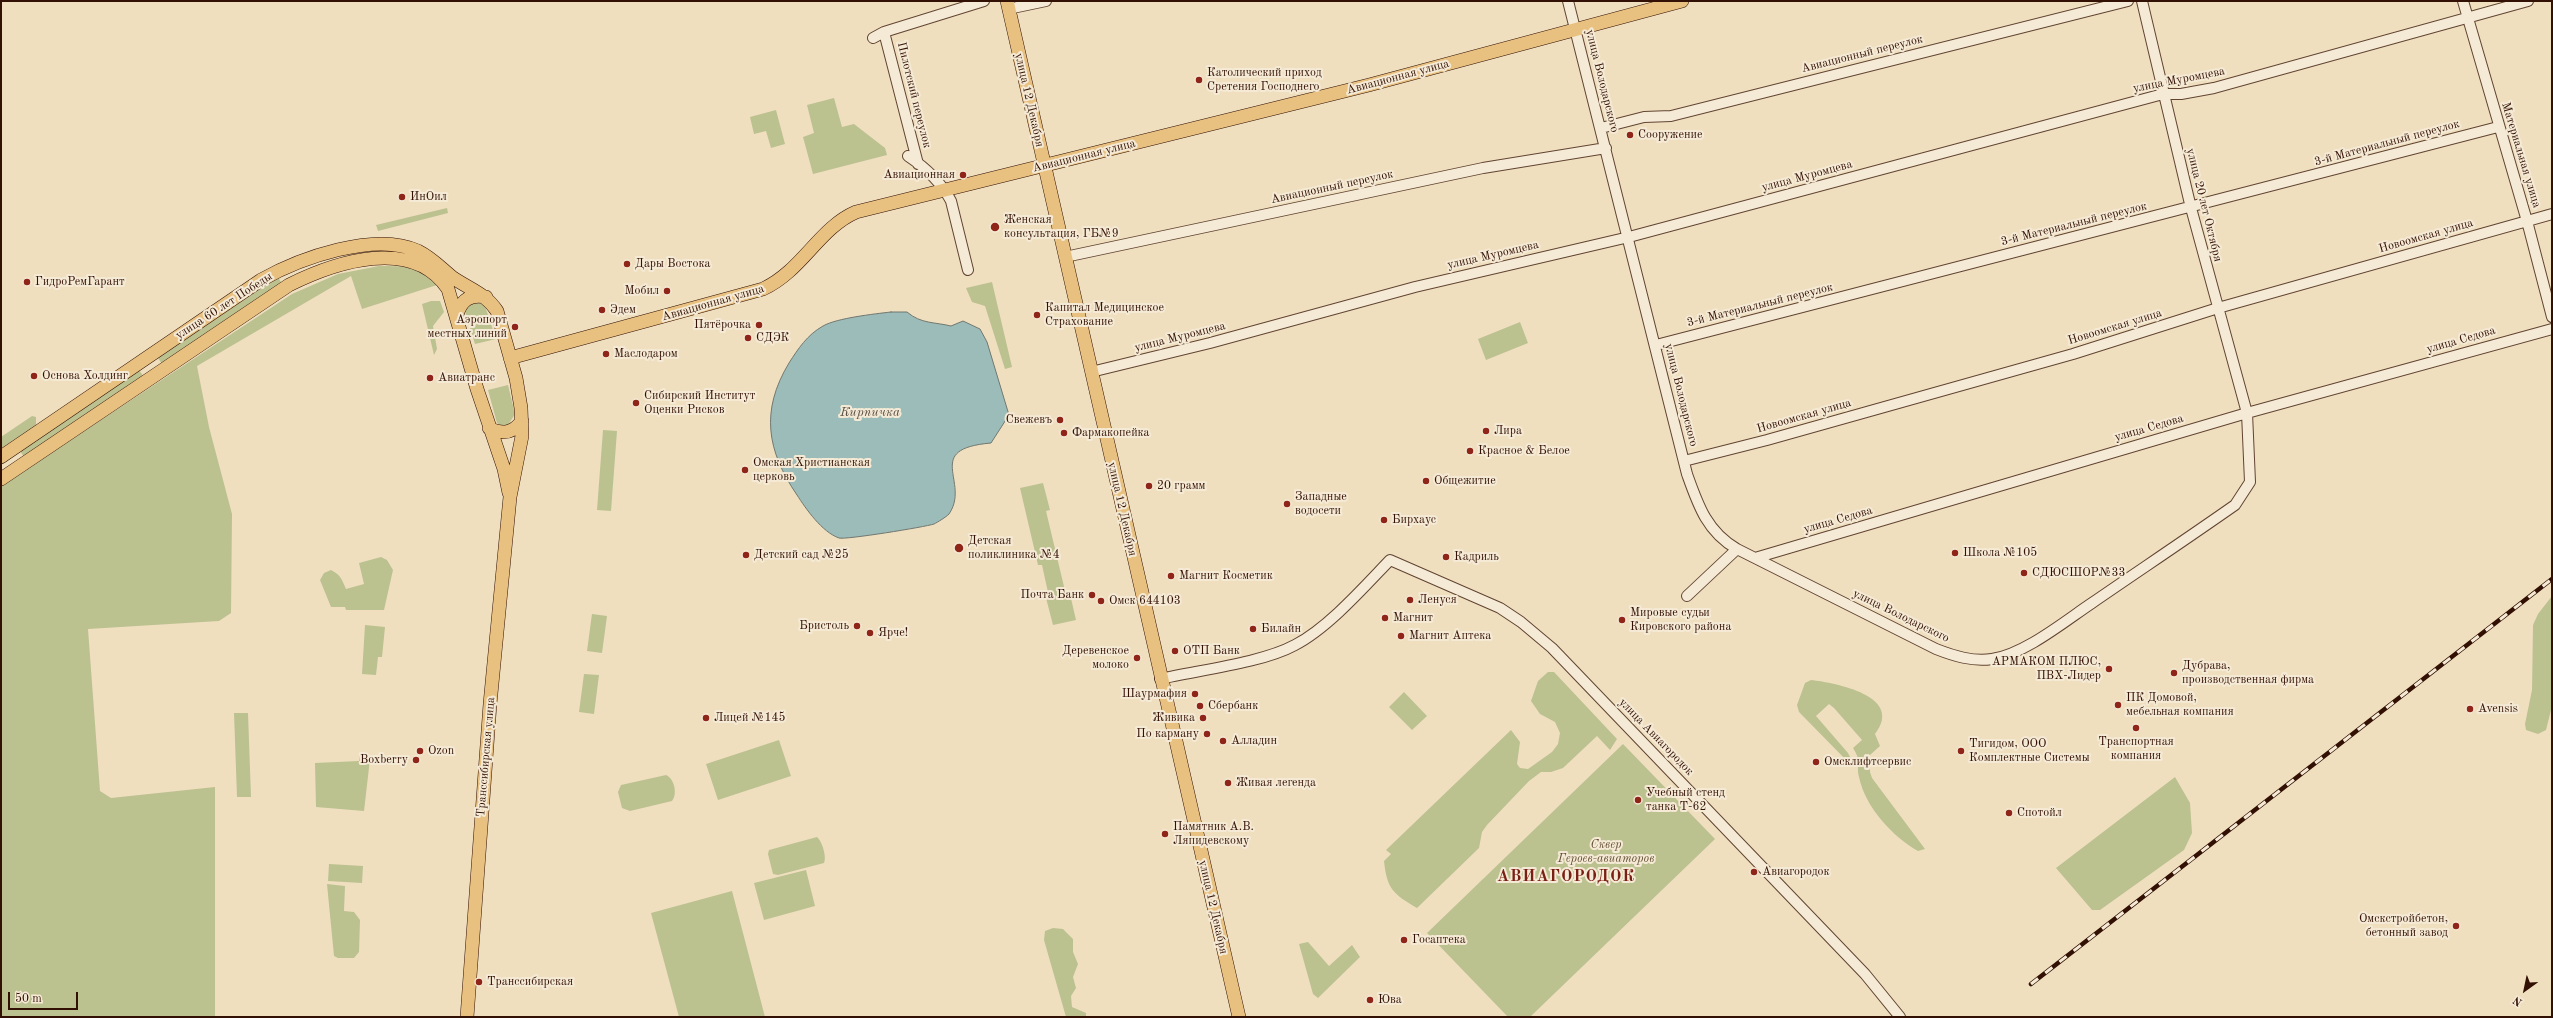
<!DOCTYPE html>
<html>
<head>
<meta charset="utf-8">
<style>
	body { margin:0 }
	#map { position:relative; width:2553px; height:1018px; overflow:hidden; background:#efdfbf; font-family:"Old Standard TT",serif }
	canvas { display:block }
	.frame { position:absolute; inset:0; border:2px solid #321003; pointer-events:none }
	.north { position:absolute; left:2505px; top:970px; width:40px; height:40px; -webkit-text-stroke:3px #f5ead5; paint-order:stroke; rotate:213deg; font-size:11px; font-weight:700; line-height:16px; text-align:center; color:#321003 }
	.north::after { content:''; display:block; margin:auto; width:14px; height:18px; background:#321003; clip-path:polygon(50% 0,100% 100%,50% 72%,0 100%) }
	.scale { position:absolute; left:8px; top:992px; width:70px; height:18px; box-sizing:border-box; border:2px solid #321003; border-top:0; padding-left:5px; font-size:12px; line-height:14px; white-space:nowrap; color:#321003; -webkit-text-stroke:3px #f5ead5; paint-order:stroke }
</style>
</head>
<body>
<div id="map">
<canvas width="2553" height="1018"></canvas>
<div class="frame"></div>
<div class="north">N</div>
<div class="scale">50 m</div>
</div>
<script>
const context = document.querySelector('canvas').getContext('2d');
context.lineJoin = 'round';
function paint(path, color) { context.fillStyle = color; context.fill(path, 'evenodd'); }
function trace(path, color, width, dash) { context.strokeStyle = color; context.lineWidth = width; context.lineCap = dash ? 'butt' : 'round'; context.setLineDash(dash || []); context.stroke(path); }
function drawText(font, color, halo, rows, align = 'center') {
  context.font = font + ' "Old Standard TT",serif'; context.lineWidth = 4; context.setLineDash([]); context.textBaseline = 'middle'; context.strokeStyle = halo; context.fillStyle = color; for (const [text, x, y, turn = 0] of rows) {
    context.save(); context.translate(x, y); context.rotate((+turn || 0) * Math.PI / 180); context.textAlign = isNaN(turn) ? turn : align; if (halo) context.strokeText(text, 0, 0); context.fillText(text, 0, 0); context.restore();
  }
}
paint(new Path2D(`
	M834,98L842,127L854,124L885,148L887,155L813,174L803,137L814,133L807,105Z
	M776,110L785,144L771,148L766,131L754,134L750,117Z
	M447,208L448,213L378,231L376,225Z
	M379,266C405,266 418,266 437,285L362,309L351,276L197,366L209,427L232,514L231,613L219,621L88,629L100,791L111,798L215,787V1017H1V486L292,294L338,274Z
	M278,277L282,284L162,364L158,358Z
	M992,282L1012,367L1005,369L985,306L972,302L966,288Z
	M431,301H440L444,312L433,326L437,349L434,355L422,304Z
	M480,302L485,306L496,339L475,344L465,311L468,304Z
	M1520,322L1528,343L1486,360L1478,339Z
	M139,370L144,377L24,457L20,451Z
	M508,385L515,414L508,425L502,426L497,423L488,390Z
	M32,416L36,417V426L1,449V437Z
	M603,430L617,431L611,511L597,510Z
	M1043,483L1050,510L1046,511L1066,595L1070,594L1076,620L1053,625L1046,598L1049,597L1042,565H1038L1020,488Z
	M381,557L387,560L393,570L384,610H346L345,607H331L320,580L324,573L331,570C341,575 342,580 346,589L364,584L359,563Z
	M2552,596V706L2546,730L2538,734L2526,730L2525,724L2532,690L2533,625L2538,614Z
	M592,614L607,616L602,653L587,651Z
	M365,625L385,627L382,657H378L376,675L362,674Z
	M1548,672H1554L1617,739L1610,750L1597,736L1563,768L1551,772H1541L1529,781L1487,825L1482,832L1479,848L1417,908C1393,894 1387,889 1384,861L1391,854L1386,850L1511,730L1520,742L1517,764L1520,768L1528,769L1552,752L1558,744L1560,733L1555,722L1540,714L1531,701L1538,681Z
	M584,674L599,675L594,714L579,712Z
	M1811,680C1836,683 1905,696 1875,734L1880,746L1870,755V772L1872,778L1925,849L1918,851C1893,837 1865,807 1859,777C1856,764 1862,762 1853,748L1862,740L1834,708L1829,704L1816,716L1848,753L1851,759L1849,763L1799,712L1797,705L1805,683Z
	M1404,692L1427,716L1412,730L1389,707Z
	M234,713H248L251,797H237Z
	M779,740L791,776L718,800L706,764Z
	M1623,744L1715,839L1530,1017H1508L1427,933Z
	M365,753L369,755L370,759L364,811L316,807L315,763L359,761L360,756Z
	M666,775C674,778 678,794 672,801L630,811L622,808L618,792L621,785Z
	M2175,777L2190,803L2192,833L2184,850L2100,910H2092L2056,868Z
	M817,837C822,841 827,857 824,863L778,875L773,874L768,854L769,850Z
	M329,864L363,866L362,883L328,881Z
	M806,870L815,906L764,920L754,883Z
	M327,884L345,886L344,911L354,912L360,920L359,952L354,958H338L334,956Z
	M732,891L765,1017H679L651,913Z
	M1053,928L1063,929L1073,939V952L1078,964L1073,977L1076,988L1071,996L1072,1007L1086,1013V1017H1066L1044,940L1045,931Z
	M1308,942L1329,966L1352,945L1360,957L1318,998L1313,994L1299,944Z`), '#bcc190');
const water = new Path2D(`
	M891,312H907C921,324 935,322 951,326L963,321L980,329L987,342L1009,415L991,443C922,449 971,482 949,514C946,517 938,522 934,524C925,527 845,540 839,538C822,532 806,509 797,495C767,451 760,411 789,363C798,349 807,335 823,326C837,318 874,314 891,312Z`);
paint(water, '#9bbcb8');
trace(water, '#717770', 1);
const minor = new Path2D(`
	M1568,1L1687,474C1698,505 1707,532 1737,549L1936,649C1954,656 1973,662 1992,659C2025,654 2065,621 2092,603C2140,570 2188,538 2235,505L2250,482L2247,413L2191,208L2142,1
	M2463,1L2527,221L2552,317
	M1008,9L1046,1
	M884,32L918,164
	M873,38L884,32L984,1
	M1601,128L1644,117L1671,116L2128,1
	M908,156C926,168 941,182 951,201L968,270
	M1065,257L1483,168L1606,148
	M1656,345L2498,127
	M1091,372L1210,343L1415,287L1629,237L2163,94H2181L2214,88L2528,1
	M1684,461L1767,440L2073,354L2218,308L2552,214
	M1755,558L2247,413L2552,329
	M1687,596L1737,549
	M1160,679C1199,670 1262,663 1295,645C1328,628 1364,587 1390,560L1500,608L1521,622L1552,648L1865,974L1900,1017`);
const major = new Path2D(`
	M1007,1L1239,1017
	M457,315C461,300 470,294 486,297
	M510,358L763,289C802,271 819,228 856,212L1369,85L1682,1
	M489,428C503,435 513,433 522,421
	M1,457L261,280C300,258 375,231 418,251C432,258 441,268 452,277C469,289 485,293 497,311L516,378L521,408L522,436L510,497L490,704L467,1017
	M1,479L289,285C335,262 413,236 448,289L477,389L504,469L509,493`);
trace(minor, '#614432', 12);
trace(major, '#321003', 14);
trace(minor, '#f5ead5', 10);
trace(major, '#e8c080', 13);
const rail = new Path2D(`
	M2031,984L2552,579`);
trace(rail, '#321003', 4.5);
trace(rail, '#f5ead5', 3, [9]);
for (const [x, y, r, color] of [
	[1199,80,4,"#8f2418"],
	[1630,135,4,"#8f2418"],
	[963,175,4,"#8f2418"],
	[402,197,4,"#8f2418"],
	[995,227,5,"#8f2418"],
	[627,264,4,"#8f2418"],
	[27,282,4,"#8f2418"],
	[667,291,4,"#8f2418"],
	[602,310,4,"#8f2418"],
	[1037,315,4,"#8f2418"],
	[759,325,4,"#8f2418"],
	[515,327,4,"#8f2418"],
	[748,338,4,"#8f2418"],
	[606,354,4,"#8f2418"],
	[34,376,4,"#8f2418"],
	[430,378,4,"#8f2418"],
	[636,403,4,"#8f2418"],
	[1060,420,4,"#8f2418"],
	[1486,431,4,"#8f2418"],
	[1064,433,4,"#8f2418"],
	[1470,451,4,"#8f2418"],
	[745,470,4,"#8f2418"],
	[1426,481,4,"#8f2418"],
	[1149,486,4,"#8f2418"],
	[1287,504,4,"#8f2418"],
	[1384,520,4,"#8f2418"],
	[959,548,5,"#8f2418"],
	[1955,553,4,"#8f2418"],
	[746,555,4,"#8f2418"],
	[1446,557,4,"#8f2418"],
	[2024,573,4,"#8f2418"],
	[1171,576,4,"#8f2418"],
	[1092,595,4,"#8f2418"],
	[1410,600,4,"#8f2418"],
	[1101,601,4,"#8f2418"],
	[1385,618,4,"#8f2418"],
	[1622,620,4,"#8f2418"],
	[857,626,4,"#8f2418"],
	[1253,629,4,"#8f2418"],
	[870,633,4,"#8f2418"],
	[1401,636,4,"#8f2418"],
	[1175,651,4,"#8f2418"],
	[1137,658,4,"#8f2418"],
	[2109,669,4,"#8f2418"],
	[2174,673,4,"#8f2418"],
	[1195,694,4,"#8f2418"],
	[2118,705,4,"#8f2418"],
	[1200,706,4,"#8f2418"],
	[2470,709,4,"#8f2418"],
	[706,718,4,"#8f2418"],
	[1203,718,4,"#8f2418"],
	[2136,728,4,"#8f2418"],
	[1207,734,4,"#8f2418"],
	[1223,741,4,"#8f2418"],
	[420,751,4,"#8f2418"],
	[1961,751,4,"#8f2418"],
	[416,760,4,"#8f2418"],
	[1816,762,4,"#8f2418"],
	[1228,783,4,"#8f2418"],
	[1638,800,4,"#8f2418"],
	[2009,813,4,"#8f2418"],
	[1165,834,4,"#8f2418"],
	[1754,872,4,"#8f2418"],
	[2456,926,4,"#8f2418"],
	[1404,940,4,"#8f2418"],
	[479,982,4,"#8f2418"],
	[1370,1000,4,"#8f2418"]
]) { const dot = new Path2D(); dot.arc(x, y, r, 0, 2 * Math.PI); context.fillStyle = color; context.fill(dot); trace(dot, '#f5ead5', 1.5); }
drawText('12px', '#321003', '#f5ead5', [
	["Авиационный переулок",1862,54,-14],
	["Авиационная улица",1398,77,-15],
	["улица Муромцева",2179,80,-11],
	["улица Володарского",1602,81,76],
	["Пилотский переулок",914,95,76],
	["улица 12 Декабря",1029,100,77],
	["3-й Материальный переулок",2387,143,-15],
	["Материальная улица",2521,155,73],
	["Авиационная улица",1084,156,-14],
	["улица Муромцева",1807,176,-15],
	["Авиационный переулок",1332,187,-12],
	["улица 20 лет Октября",2204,205,76],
	["3-й Материальный переулок",2074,224,-14],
	["Новоомская улица",2426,236,-16],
	["улица Муромцева",1493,255,-13],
	["Авиационная улица",713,303,-16],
	["3-й Материальный переулок",1760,305,-14],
	["улица 60 лет Победы",224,306,-33],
	["Новоомская улица",2115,327,-17],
	["улица Муромцева",1180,337,-14],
	["улица Седова",2461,340,-16],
	["улица Володарского",1681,395,76],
	["Новоомская улица",1804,416,-16],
	["улица Седова",2149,428,-16],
	["улица 12 Декабря",1122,509,77],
	["улица Седова",1838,520,-16],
	["улица Володарского",1901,616,26],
	["улица Авиагородок",1656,737,46],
	["Транссибирская улица",486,757,-85],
	["улица 12 Декабря",1213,907,77]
]);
drawText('12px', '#321003', '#f5ead5', [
	["Католический приход",1207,73],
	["Сретения Господнего",1207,87],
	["Сооружение",1638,135],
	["Авиационная",955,175,"right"],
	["ИнОил",410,197],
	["Женская",1004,220],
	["консультация, ГБ№9",1004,234],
	["Дары Востока",635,264],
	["ГидроРемГарант",35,282],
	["Мобил",659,291,"right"],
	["Капитал Медицинское",1045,308],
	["Страхование",1045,322],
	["Эдем",610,310],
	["Аэропорт",507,320,"right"],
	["местных линий",507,334,"right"],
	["Пятёрочка",751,325,"right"],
	["СДЭК",756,338],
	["Маслодаром",614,354],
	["Основа Холдинг",42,376],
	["Авиатранс",438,378],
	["Сибирский Институт",644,396],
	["Оценки Рисков",644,410],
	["Свежевъ",1052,420,"right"],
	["Лира",1494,431],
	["Фармакопейка",1072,433],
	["Красное & Белое",1478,451],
	["Омская Христианская",753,463],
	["церковь",753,477],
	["Общежитие",1434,481],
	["20 грамм",1157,486],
	["Западные",1295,497],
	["водосети",1295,511],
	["Бирхаус",1392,520],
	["Детская",968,541],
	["поликлиника №4",968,555],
	["Школа №105",1963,553],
	["Детский сад №25",754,555],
	["Кадриль",1454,557],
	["СДЮСШОР№33",2032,573],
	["Магнит Косметик",1179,576],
	["Почта Банк",1084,595,"right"],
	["Ленуся",1418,600],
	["Омск 644103",1109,601],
	["Мировые судьи",1630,613],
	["Кировского района",1630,627],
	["Магнит",1393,618],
	["Бристоль",849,626,"right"],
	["Билайн",1261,629],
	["Ярче!",878,633],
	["Магнит Аптека",1409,636],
	["Деревенское",1129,651,"right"],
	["молоко",1129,665,"right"],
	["ОТП Банк",1183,651],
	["АРМАКОМ ПЛЮС,",2101,662,"right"],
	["ПВХ-Лидер",2101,676,"right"],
	["Дубрава,",2182,666],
	["производственная фирма",2182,680],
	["Шаурмафия",1187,694,"right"],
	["ПК Домовой,",2126,698],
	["мебельная компания",2126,712],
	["Сбербанк",1208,706],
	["Avensis",2478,709],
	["Лицей №145",714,718],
	["Живика",1195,718,"right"],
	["По карману",1199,734,"right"],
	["Алладин",1231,741],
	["Транспортная",2136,742,"center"],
	["компания",2136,756,"center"],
	["Тигидом, ООО",1969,744],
	["Комплектные Системы",1969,758],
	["Ozon",428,751],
	["Boxberry",408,760,"right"],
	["Омсклифтсервис",1824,762],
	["Живая легенда",1236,783],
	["Учебный стенд",1646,793],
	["танка Т-62",1646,807],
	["Спотойл",2017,813],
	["Памятник А.В.",1173,827],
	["Ляпидевскому",1173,841],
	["Авиагородок",1762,872],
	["Омскстройбетон,",2448,919,"right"],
	["бетонный завод",2448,933,"right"],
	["Госаптека",1412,940],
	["Транссибирская",487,982],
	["Юва",1378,1000]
], 'left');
drawText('italic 12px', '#624e34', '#f5ead5', [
	["Сквер",1606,845],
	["Героев-авиаторов",1606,859]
]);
drawText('italic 13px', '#574c42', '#f5ead5', [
	["Кирпичка",870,413]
]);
context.letterSpacing = '1px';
drawText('bold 16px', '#7a1f14', '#f5ead5', [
	["АВИАГОРОДОК",1566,877]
]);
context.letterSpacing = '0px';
</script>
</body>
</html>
